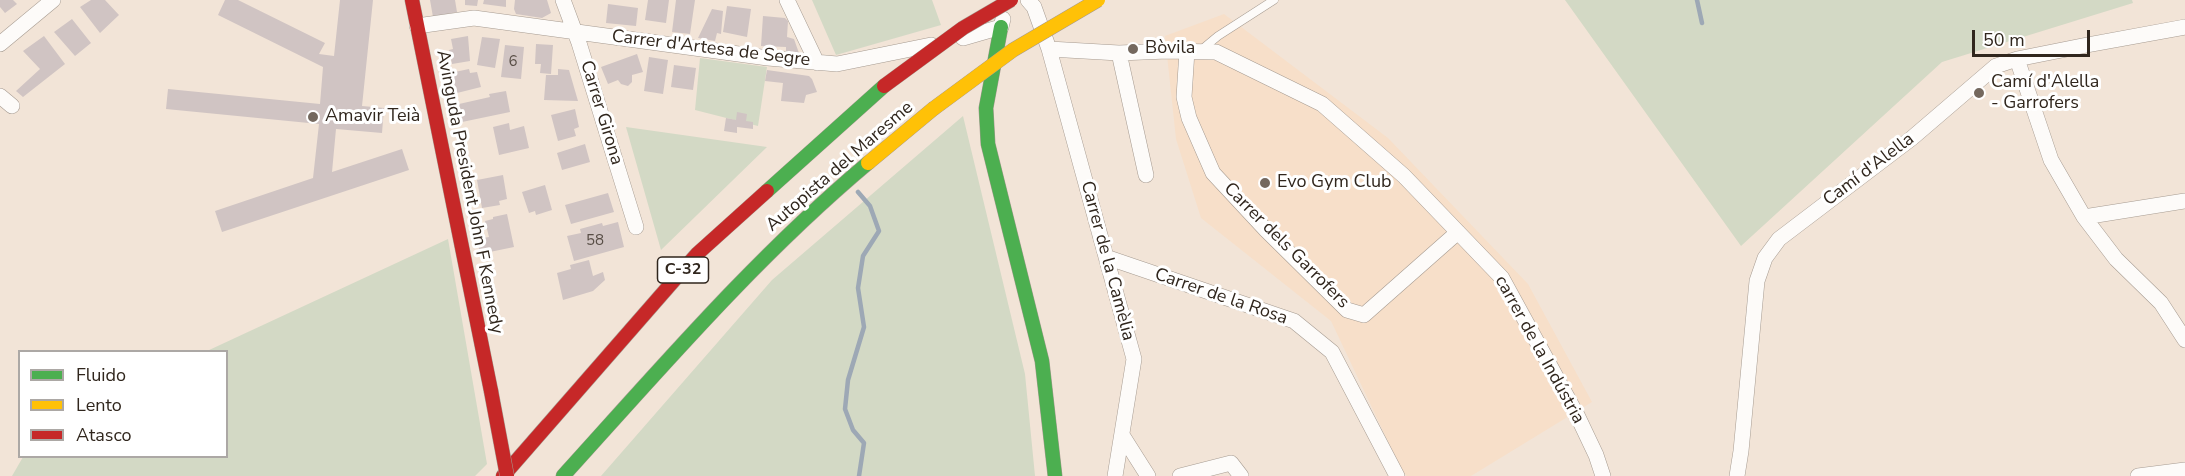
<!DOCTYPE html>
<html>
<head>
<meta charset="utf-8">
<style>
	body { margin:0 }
	#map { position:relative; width:2185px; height:476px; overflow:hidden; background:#f2e4d7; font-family:"Nunito Sans",sans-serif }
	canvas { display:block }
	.legend { position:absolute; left:18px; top:350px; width:210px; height:108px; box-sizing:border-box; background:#fff; border:2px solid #aca8a5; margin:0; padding:8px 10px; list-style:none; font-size:18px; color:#30261d }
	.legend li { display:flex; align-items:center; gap:12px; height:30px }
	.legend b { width:30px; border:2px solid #aca8a5 }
	.scale { position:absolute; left:1972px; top:30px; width:118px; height:27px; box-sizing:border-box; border:3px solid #30261d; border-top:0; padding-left:8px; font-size:18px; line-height:21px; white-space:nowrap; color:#30261d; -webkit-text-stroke:4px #fff; paint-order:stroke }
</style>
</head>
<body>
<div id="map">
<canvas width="2185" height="476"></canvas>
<ul class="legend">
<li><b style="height:8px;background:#4caf50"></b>Fluido</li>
<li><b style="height:8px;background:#ffc107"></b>Lento</li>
<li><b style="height:8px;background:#c62828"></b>Atasco</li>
</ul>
<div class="scale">50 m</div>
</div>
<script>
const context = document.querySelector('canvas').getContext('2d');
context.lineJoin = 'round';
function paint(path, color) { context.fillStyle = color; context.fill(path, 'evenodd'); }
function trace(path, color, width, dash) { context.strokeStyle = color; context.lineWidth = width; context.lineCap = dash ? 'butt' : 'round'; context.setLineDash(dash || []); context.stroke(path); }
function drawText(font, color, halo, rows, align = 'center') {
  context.font = font + ' "Nunito Sans",sans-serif'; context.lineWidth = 6; context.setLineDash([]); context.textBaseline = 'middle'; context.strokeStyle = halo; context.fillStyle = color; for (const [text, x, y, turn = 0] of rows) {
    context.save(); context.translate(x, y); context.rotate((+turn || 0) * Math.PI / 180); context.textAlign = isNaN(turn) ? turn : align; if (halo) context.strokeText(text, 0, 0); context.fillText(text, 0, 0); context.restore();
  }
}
paint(new Path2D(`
	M1224,14L1388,138L1528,284L1592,402L1471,476H1407L1402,471L1331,321L1201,218L1176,139L1165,36Z`), '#f7dfc9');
paint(new Path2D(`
	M812,0H932L941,25L836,55Z
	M1565,0H2132L2133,3L1942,62L1741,246Z
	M700,58L767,67L758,126L695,110Z
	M963,116L1025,374L1035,476H601L772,280Z
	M626,127L767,147L661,250Z
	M448,239L487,464L475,476H12L23,457L226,456V352L207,351Z`), '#d3d9c5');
trace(new Path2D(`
	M1697,0L1702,23
	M858,192L870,206L879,231L863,256L858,288L864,327L848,380L845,409L853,430L864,443L859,476`), '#9da8b5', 4.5);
paint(new Path2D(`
	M0,0H13L17,4L5,13L0,7Z
	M91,0H105L119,15L100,33L80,7Z
	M225,0H238L325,43L319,54L334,56L340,0H373L362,106L384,108L382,133L336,129L332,172L402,149L409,170L222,232L215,211L313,178L319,124L166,109L168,89L320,104L323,67L218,15Z
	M430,0H455L457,12L433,17Z
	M465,0H478L477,6L465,5Z
	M484,0H506V7L483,4Z
	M515,0H547L551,13L542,18L516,14L514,9Z
	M648,0H669L666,23L645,20Z
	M676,0H695L690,34L672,32Z
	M608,4L638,8L636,26L606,23Z
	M727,6L751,9L747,37L723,32Z
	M712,9L723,11L721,34L717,33L715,41L698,38Z
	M763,16L785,18L788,21L787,37L794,39L800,56L786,55V47L761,46Z
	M72,19L91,43L75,56L54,32Z
	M44,36L65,64L23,97L16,91L40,69L23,51Z
	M468,36L470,61L452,64L449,50L453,49L451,39Z
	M482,37L500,39L495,68L477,65Z
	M536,44L553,45L551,74L540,73L541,64H535Z
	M505,45L524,47L521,79L501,77Z
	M637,54L643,72L632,75V82L628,86L621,84L618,80L608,84L601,67Z
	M649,57L668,60L663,94L644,91Z
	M674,65L696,68L693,90L671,87Z
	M469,69L470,73L477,72L481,87L453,94L451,85H448L445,74Z
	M558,69L569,70L578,101L544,100L546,75H558Z
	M767,70L809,76L812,79L817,92L806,95L804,103L781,101L783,83L765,81Z
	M506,91L510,112L462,122L459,104L490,97L489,94Z
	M575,109L579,127L574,129L576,136L558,141L551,115Z
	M737,112L747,114L746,121L753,122V129L737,127V133L724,131L726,118L736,120Z
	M509,123L510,130L524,126L529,148L499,155L493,127Z
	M585,144L590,162L562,170L557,153Z
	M503,175L507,199L499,201L500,205L482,208L477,180Z
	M545,185L552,210L536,215L535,211L529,213L522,192Z
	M608,193L614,212L571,224L565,205Z
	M507,214L514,247L480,254L477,239L489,237L485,221L493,219V217Z
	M618,222L624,247L574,261L567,236L581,233L580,229L602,223L603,226Z
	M589,260L593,276L603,272L605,280L593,291L563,300L557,273L571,269L570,265Z`), '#d0c4c3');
const lane = new Path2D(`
	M1200,51L1218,36L1274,0`);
const street = new Path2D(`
	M563,0L579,43L636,227
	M787,0L817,63
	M1028,0L1034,7L1049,49L1119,53L1167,51L1216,52L1322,104L1404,176L1502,278L1577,415L1596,455L1603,476
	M417,26L474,18L768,58L837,64L931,45
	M963,38L1001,27L1003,19
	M0,44L53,0
	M1049,49L1134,359L1115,476
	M1187,51L1184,97L1189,118L1213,173L1266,230L1347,310L1364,315L1458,232
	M1119,53L1146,175
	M2017,59L2051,160L2084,217L2116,259L2161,303L2185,340
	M0,96L12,106
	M2084,217L2185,201
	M1106,257L1294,321L1332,352L1397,476
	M1122,435L1148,476
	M1180,476L1231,463L1241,476
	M1737,476L1741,451L1757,281L1765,258L1779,239L1912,138L1996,66L2017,59L2087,45L2185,27
	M2138,476L2185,470`);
const fast = new Path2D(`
	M1001,27L986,108L988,144L1042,361L1055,476
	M767,191L884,86
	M563,476C661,368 756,257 868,163`);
const slow = new Path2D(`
	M868,163L933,109`);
const jam = new Path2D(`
	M412,0L491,391
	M503,476L697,254L767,191`);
trace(lane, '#a69b91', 9);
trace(street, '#a69b91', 16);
trace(fast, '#a69b91', 15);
trace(slow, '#a69b91', 15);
trace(jam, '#a69b91', 15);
trace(lane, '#fdfbf9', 8);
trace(street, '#fdfbf9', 15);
trace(fast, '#4caf50', 14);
trace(slow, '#ffc107', 14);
trace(jam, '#c62828', 14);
const slowBridge = new Path2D(`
	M933,109L1013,50L1098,0`);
const jamBridge = new Path2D(`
	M884,86L963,28L1011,0
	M491,391L507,476`);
trace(slowBridge, '#a69b91', 15, []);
trace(jamBridge, '#a69b91', 15, []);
trace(slowBridge, '#ffc107', 14);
trace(jamBridge, '#c62828', 14);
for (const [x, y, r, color] of [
	[1133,49,6,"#74685e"],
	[1979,93,6,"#74685e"],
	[313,117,6,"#74685e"],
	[1265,183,6,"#74685e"]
]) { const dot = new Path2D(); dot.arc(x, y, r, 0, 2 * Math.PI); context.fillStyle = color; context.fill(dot); trace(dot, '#fff', 2); }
drawText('15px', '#584e46', null, [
	["6",513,62],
	["58",595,241]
]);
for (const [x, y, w] of [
	[683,270,51]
]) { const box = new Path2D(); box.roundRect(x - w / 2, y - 13, w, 26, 4.5); context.fillStyle = '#fff'; context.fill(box); trace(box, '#30261d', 1.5); }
drawText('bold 16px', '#30261d', null, [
	["C-32",683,270]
]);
drawText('18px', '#30261d', '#fff', [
	["Carrer d'Artesa de Segre",711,49,7],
	["Carrer Girona",601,113,73],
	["Autopista del Maresme",840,167,-41],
	["Camí d'Alella",1869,170,-37],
	["Avinguda President John F Kennedy",469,192,79],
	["Carrer dels Garrofers",1286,246,45],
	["Carrer de la Camèlia",1107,261,75],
	["Carrer de la Rosa",1221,297,19],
	["carrer de la Indústria",1539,350,61]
]);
drawText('18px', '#30261d', '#fff', [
	["Bòvila",1145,49],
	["Camí d'Alella",1991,83],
	["- Garrofers",1991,104],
	["Amavir Teià",325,117],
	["Evo Gym Club",1277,183]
], 'left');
</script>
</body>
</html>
